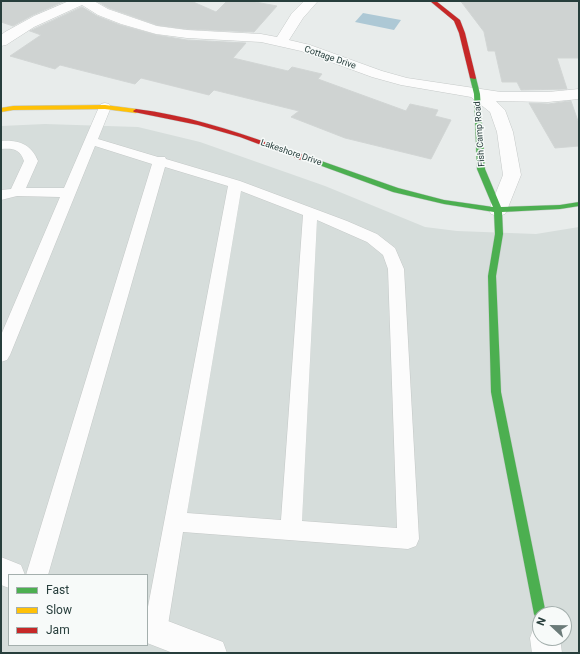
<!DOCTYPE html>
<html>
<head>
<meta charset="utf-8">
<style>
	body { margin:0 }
	#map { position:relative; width:580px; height:654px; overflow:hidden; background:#e8eceb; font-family:Roboto,sans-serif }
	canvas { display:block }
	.frame { position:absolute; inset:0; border:2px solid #273e3c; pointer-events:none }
	.legend { position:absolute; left:8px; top:574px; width:140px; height:72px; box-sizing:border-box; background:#f7faf9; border:1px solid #a4afad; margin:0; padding:5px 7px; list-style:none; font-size:12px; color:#273e3c }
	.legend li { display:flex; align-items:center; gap:8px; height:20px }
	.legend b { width:20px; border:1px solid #a4afad }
	.north { position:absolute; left:532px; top:606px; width:40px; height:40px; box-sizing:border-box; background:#f7faf9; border:1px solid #a4afad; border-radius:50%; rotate:292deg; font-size:11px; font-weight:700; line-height:16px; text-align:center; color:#273e3c }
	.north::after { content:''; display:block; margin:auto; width:14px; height:18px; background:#6b7b79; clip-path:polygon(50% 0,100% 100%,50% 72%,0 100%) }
</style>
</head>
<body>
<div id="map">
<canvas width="580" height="654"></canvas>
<div class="frame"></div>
<ul class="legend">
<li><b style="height:5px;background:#4caf50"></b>Fast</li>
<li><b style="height:5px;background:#ffc107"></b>Slow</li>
<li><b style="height:5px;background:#c62828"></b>Jam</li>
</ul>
<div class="north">N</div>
</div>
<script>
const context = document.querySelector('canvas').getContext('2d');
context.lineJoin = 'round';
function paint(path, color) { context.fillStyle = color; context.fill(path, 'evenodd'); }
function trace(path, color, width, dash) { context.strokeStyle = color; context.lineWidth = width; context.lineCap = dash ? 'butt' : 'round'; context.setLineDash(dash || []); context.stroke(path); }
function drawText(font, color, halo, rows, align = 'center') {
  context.font = font + ' Roboto,sans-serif'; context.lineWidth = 3; context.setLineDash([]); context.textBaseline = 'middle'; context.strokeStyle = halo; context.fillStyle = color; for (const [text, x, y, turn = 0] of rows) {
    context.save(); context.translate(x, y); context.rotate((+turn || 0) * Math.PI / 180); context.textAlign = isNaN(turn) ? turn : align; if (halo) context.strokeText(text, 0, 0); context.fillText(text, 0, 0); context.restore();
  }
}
paint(new Path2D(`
	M45,124L138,127L200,142L325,186L425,227L457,231L536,234L579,227V653H1V126ZM9,575H147V645H9ZM540,614H564V638H540Z`), '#d6dddb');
paint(new Path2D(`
	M363,13L401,20L394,30L355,22Z`), '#adc8d5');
const building = new Path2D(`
	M1,1H65L33,15L13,26L1,22Z
	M97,1H191L216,12L227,1H250L277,6L254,32L187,29L157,25L109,8Z
	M461,1H579V58H557L567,89L521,90L517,82H502L495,51H488L484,32Z
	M82,7L97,16L120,25L156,35L187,40L246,43L233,58L288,71L292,67L322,74L318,79L406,111L410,104L438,110L435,116L451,120L431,159L345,138L291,117L299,111L214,90L209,95L141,78L135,84L60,65L55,69L10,56L41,35L30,31Z
	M571,101L579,124V146L555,148L529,103L548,104Z`);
paint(building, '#cfd3d2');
trace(building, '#d1d5d4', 1);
const lane = new Path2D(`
	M105,103L109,104L111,107L98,139L158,157H165L166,159L240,181L347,221L377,234L395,248L404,269L419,539L416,546L408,549L183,532L167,631L163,639L155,643L147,639V612L228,186L165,167L48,575H26L152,164L95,146L10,355L7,360L1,362V335L60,197L17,196L1,200V190L11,189L24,161C20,149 13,148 1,149V141C19,140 31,144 38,161L26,188H64L99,107L101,104ZM241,191L303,215L281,520L187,513ZM317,220L367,242L383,255L388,269L397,528L302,521Z`);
const street = new Path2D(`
	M69,1H94L108,9L157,26L187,30L261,34L277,37L292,13L304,1H318L303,18L289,40L310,45L382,71L407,78L501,92H548L579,89V99L548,102L496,101L505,110L513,132L521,175L507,210L505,214L498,216L491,214L489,210L503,175L497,132L490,112L471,97L401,85L372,77L301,51L261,42L187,38L156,34L121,24L98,15L82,5L34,27L6,45L1,46V35L5,32L34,16Z
	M1,557L21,565L25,575H9V588L1,585Z
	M147,613L223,642L227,653H173L147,643Z
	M540,625V638H560L562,653H532L530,638L534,627Z`);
const fast = new Path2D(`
	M473,76L476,78L480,94L485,169L501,207L560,205L579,202V206L560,209L502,212L503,234L496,276L501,392L546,614H540V620L536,618L534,614L491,392L488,276L495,234L494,212L444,204L393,192L300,158L304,156H307L398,188L444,200L493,207L477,169L474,94L470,78Z`);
const slow = new Path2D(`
	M105,105L136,109L139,111L136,113L105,109L13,110L1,112V108L13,106Z`);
const jam = new Path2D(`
	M430,1H436L460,20L465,33L476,78L475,79L470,78L459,33L454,21Z
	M136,109C184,115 230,129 276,146C286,149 300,152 308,158L304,160H301L240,137L198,125L134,112L133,111Z`);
trace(lane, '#c5c9c8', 1);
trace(street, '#c5c9c8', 1);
trace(fast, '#c5cac9', 1);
trace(slow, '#c5cac9', 1);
trace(jam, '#c5cac9', 1);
paint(lane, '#fcfcfc');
paint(street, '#fcfcfc');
paint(fast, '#4caf50');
paint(slow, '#ffc107');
paint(jam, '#c62828');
drawText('9px', '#273e3c', '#f7faf9', [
	["Cottage Drive",330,58,19],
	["Fish Camp Road",480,134,-94],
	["Lakeshore Drive",291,153,19]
]);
</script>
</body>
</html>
